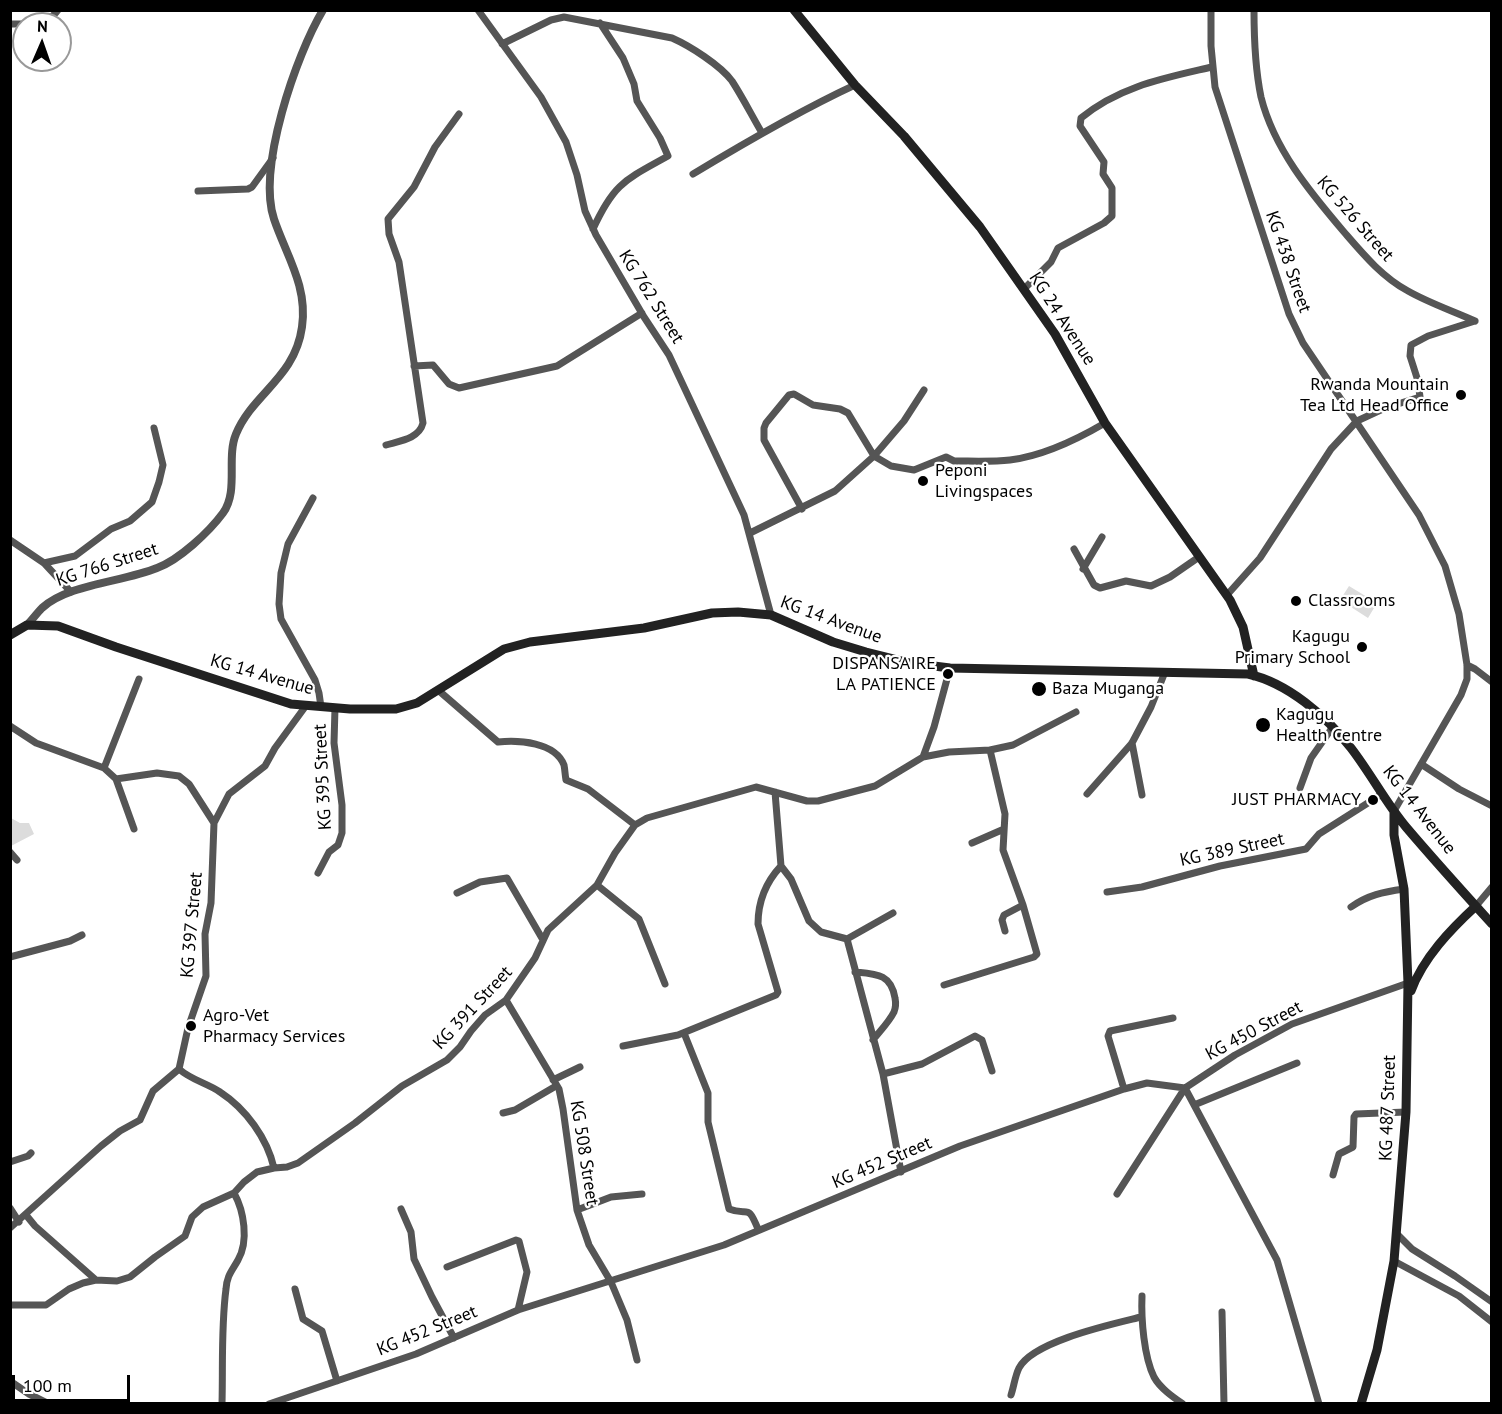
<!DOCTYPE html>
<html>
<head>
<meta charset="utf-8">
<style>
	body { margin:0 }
	#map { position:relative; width:1502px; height:1414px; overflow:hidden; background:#fff; font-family:"PT Sans",sans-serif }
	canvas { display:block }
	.frame { position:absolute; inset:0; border:12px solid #000; pointer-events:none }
	.north { position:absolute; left:12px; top:12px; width:60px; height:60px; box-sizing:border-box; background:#fff; border:2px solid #999; border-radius:50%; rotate:2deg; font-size:16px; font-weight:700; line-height:24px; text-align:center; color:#000 }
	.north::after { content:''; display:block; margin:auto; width:21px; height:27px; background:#000; clip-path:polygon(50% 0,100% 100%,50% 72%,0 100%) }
	.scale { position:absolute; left:12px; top:1375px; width:118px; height:27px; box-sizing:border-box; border:3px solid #000; border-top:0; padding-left:8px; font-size:18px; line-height:21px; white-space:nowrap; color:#000; -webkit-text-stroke:4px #fff; paint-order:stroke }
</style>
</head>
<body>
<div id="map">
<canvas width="1502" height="1414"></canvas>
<div class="frame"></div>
<div class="north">N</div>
<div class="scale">100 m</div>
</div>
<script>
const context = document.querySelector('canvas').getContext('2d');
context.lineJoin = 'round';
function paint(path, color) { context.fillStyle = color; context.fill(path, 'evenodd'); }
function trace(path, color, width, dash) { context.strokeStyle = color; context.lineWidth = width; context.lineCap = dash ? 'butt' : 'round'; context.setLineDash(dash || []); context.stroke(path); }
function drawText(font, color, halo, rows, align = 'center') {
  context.font = font + ' "PT Sans",sans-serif'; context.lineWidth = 4.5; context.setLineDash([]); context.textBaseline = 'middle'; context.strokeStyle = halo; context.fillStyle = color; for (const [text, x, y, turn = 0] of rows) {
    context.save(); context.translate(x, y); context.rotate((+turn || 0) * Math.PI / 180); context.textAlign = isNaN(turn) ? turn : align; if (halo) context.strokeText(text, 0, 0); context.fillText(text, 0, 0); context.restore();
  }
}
paint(new Path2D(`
	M1349,586L1377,603L1368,618L1340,600Z
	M11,818L20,823H29L34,834L11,846Z`), '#dcdcdc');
trace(new Path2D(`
	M478,10L541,97L566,142L577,175L585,211L596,235L644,317L669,355L744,515L771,615
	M1211,10V46L1215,87L1289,314L1303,343L1419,515L1445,566L1459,614L1467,665V679L1461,695L1394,811
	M1254,10C1254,40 1255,68 1261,97C1274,149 1310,192 1344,232C1363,254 1382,277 1408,291C1429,303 1453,311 1475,321
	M10,24H24
	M31,24C42,23 51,20 58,10
	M502,44L551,20L564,17L672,38C690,46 720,65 732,81C743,98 752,116 762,133
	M693,174C746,142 799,111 855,85
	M198,191L248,189L252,187L273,158
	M593,229C614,183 625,180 668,156L660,138L637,101L634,84L623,58L600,23
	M1024,289L1051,262L1058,248L1104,223L1112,216V188L1103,174L1104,162L1080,126L1081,118C1120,86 1165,78 1212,67
	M414,366L433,365L449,384L459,388L557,366L642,313
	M386,445C399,441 419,439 423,423L399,262L389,234L388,219L414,187L435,147L459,114
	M313,498L288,544L281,573L279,604L281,619L315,680L319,693L321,707
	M802,509L764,440V428L766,423L789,395L794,394L813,405L840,409L848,413L874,456L904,421L924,390
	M750,533L835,491L874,456L891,466L914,470L946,457L954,461C972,461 992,462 1010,460C1043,456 1076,440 1105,423
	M10,540L44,563L71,592
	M1074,549L1094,585L1100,588L1126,581L1151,586L1170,577L1199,557
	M44,563L75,556L111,529L130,521L152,502L159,482L163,465L154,428
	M1083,569L1102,537
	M1227,595L1260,558L1331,449L1357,421L1385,408L1420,397L1418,381L1410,356L1411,345L1428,336L1475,321
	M1467,665L1475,669L1492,682
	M438,690L498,742C519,740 555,742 564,765C565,770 565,775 566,780L588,789L635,825
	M10,726L36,743L104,768L116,779L157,773L179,776L189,784L214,823L211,903L205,934L206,976L188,1028L179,1069L153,1091L140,1120L120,1131L101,1146L10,1228
	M1132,743L1142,795
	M923,757L949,752L990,750L1013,745L1076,712
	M1421,764L1459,789L1492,806
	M104,768L139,679
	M116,779L134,829
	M1300,788L1311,758L1332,728
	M775,792L781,866L791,879L809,921L821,932L847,939L883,1074L901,1172
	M1087,794L1132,743L1151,707L1165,672
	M214,823L229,794L265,766L275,748L305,707
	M972,843L1004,829
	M10,852L17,860
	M318,873L329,852L338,845L342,833V805L334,743L335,708
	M597,885L639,919L665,984
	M1107,892L1142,887L1220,866L1306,849L1319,834L1382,794
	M457,893L480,882L507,878L543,940
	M1476,906L1492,887
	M1351,907C1368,895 1383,892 1404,889
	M1005,931L1002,920L1004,915L1023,905
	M847,939L893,913
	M10,957L70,941L82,935
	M855,972C877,974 891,974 895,998C896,1003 896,1007 894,1012C889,1022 880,1031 873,1040
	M944,985L1034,957L1037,954L1023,905L1003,850L1005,814L990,750
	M506,1000L559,1089L563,1109L577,1210L589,1245L611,1282L627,1320L637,1360
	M684,1033L708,1093V1122L729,1209C749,1217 747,1202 758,1229
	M623,1046L678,1035L776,995L778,992L758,924C758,902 766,882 781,866
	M179,1069C191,1080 207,1083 220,1092C246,1109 267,1138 274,1168
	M883,1074L922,1064L975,1036L982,1040L992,1071
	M553,1080L580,1067
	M1124,1089L1108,1036L1110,1031L1173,1018
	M1194,1105L1297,1063
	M503,1113L515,1110L556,1086
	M10,1162L28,1156L31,1153
	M1333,1175L1339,1154L1353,1147L1354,1117L1356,1114L1406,1112
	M1117,1194L1185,1088L1235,1055L1292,1024L1408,983
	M10,1208L19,1222
	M401,1209L411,1232L414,1259L432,1297L454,1338
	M577,1210L611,1197L642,1194
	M26,1215L35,1226L96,1280
	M1397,1234L1412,1249L1455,1276L1492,1302
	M1394,1261L1459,1296L1492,1322
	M447,1267L516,1240L519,1241L527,1272L518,1310
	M295,1289L303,1319L322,1331L337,1381
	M1142,1296C1141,1319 1144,1357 1154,1377C1160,1388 1173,1397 1183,1404
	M10,1305H46L69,1289L83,1283L96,1280L117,1281L130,1277L155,1257L185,1236L192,1217L203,1207L234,1193L244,1182L257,1172L274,1168L287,1167L298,1163L355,1123L402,1086L447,1060L460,1047L471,1031L485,1015L506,1000L535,958L548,930L597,885L615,853L635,825L647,818L756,787L807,801H818L875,786L923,757L934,727L950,668
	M1222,1312L1224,1404
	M10,1381L29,1394L49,1404
	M1011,1395C1014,1386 1015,1376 1019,1368C1033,1341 1113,1324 1141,1317
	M222,1404C223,1365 221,1327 226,1289C227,1275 232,1271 238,1260C249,1241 244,1211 234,1193
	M269,1404L416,1354L518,1310L724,1245L960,1146L1124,1089L1147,1083L1185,1088L1277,1260L1319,1404`), '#555', 7);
trace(new Path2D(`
	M27,625C32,620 37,613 42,608C68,584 123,582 157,568C179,560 209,532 223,513C239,491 226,458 236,434C253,393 295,378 302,327C308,286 286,255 274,219C257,168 296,55 323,10`), '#555', 8);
trace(new Path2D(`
	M794,10L855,85L904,136L980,227L1055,334L1105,423L1230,600L1243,627L1254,676
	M10,635L27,625L58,626L116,647L291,704L350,709H396L417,703L504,649L530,642L644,628L712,613L738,612L771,615L833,642L866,652L910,663L950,668L1248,674C1288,683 1326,716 1351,748C1371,774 1386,803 1406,827C1434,860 1463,892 1492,924
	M1411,991C1423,958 1451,929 1476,906
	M1361,1404L1377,1350L1394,1261L1406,1112L1408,983L1404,889L1394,835V811`), '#222', 9);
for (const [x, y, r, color] of [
	[1461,395,6,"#000"],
	[923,481,6,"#000"],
	[1296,601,6,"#000"],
	[1362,647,6,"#000"],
	[948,674,6,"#000"],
	[1039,689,8,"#000"],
	[1263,725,8,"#000"],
	[1373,800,6,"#000"],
	[191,1026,6,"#000"]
]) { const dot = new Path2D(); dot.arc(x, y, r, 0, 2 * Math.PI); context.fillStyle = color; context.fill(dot); trace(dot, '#fff', 2); }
drawText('18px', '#000', '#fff', [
	["KG 526 Street",1355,219,49],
	["KG 438 Street",1288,262,71],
	["KG 762 Street",651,297,58],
	["KG 24 Avenue",1062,319,57],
	["KG 766 Street",107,565,-18],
	["KG 14 Avenue",831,620,20],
	["KG 14 Avenue",262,675,16],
	["KG 395 Street",323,777,-93],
	["KG 14 Avenue",1419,810,52],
	["KG 389 Street",1232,850,-12],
	["KG 397 Street",192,925,-85],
	["KG 391 Street",473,1008,-47],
	["KG 450 Street",1254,1031,-28],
	["KG 487 Street",1388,1108,-88],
	["KG 508 Street",584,1153,81],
	["KG 452 Street",882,1163,-23],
	["KG 452 Street",427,1331,-22]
]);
drawText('18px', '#000', '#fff', [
	["Rwanda Mountain",1449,385,"right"],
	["Tea Ltd Head Office",1449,406,"right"],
	["Peponi",935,471],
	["Livingspaces",935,492],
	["Classrooms",1308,601],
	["Kagugu",1350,637,"right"],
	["Primary School",1350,658,"right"],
	["DISPANSAIRE",936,664,"right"],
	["LA PATIENCE",936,685,"right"],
	["Baza Muganga",1052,689],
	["Kagugu",1276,715],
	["Health Centre",1276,736],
	["JUST PHARMACY",1361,800,"right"],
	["Agro-Vet",203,1016],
	["Pharmacy Services",203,1037]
], 'left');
</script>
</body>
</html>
